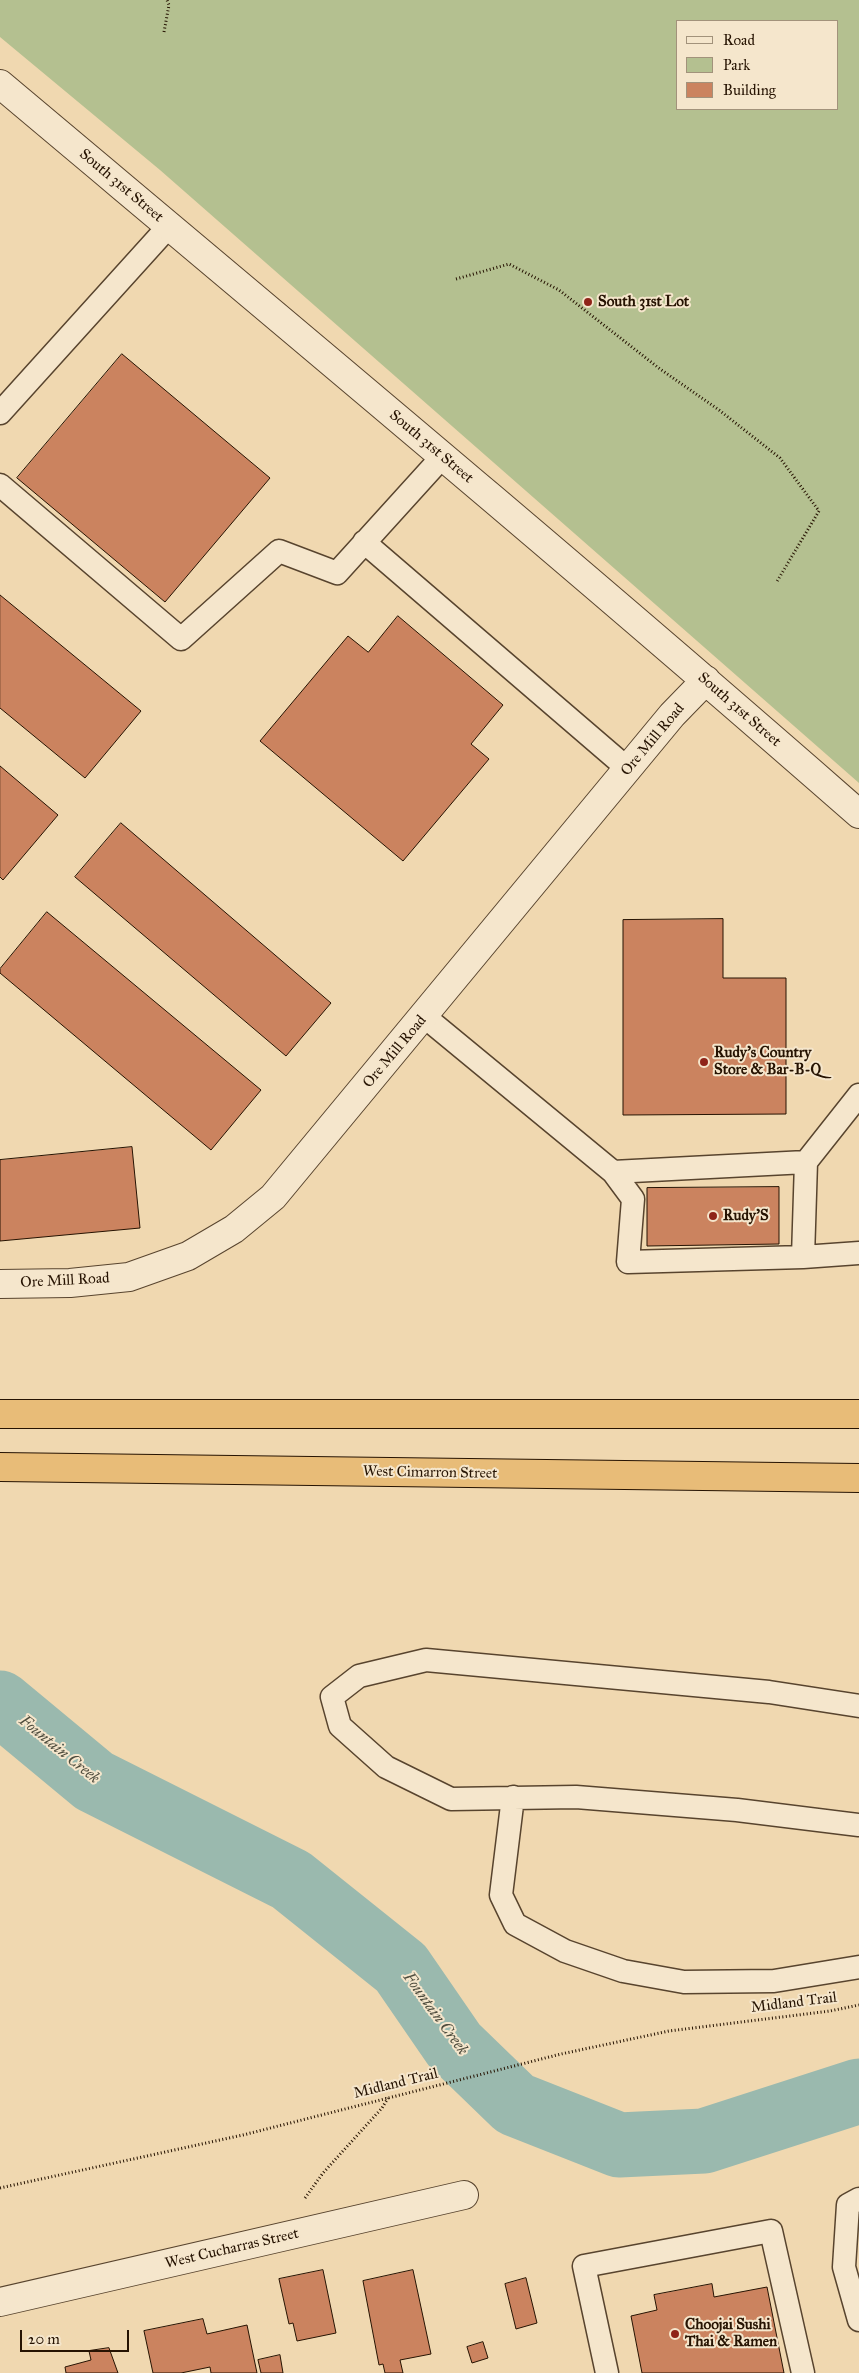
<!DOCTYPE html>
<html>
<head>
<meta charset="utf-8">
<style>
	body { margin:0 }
	#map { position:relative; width:859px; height:2373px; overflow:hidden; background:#f0d8b0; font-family:"IM FELL Great Primer",serif }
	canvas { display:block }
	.legend { position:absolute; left:676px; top:20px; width:162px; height:90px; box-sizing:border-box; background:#f5e6cc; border:1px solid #a2927b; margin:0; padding:6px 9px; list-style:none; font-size:15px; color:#261302 }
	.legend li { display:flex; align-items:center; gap:10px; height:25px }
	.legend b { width:25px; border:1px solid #a2927b }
	.scale { position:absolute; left:20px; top:2330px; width:109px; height:22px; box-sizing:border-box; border:2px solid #261302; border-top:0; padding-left:6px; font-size:15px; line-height:18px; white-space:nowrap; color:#261302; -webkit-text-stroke:4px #f5e6cc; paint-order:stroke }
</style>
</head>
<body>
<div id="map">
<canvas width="859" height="2373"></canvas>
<ul class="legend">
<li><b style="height:6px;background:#f5e6cc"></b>Road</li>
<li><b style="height:14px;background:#b4c090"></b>Park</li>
<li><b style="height:14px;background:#cb835f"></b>Building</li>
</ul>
<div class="scale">20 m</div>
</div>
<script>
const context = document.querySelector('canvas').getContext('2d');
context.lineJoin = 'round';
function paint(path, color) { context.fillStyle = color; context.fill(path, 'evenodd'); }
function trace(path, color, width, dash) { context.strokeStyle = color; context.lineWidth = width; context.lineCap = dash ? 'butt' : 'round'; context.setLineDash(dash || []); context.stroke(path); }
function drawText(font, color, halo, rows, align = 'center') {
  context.font = font + ' "IM FELL Great Primer",serif'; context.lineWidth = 4; context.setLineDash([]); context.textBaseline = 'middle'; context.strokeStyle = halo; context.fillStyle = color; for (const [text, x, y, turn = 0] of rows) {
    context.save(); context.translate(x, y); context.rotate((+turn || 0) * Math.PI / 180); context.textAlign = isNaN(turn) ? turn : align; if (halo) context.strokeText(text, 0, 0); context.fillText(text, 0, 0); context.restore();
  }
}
paint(new Path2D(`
	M0,0H859V783L160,170L0,37ZM838,21V109H678V21Z`), '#b4c090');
trace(new Path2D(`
	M0,1703L94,1781L291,1880L401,1968L454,2045L515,2104L619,2145L704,2141L859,2091`), '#9ab9ae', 65);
const building = new Path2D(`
	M122,354L270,478L165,602L17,478Z
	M0,595L141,711L85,778L0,708Z
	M398,616L503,705L471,744L489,759L403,861L260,741L348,636L368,652Z
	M0,766L58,815L3,880L0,877Z
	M121,823L331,1003L286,1056L75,877Z
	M47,912L261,1090L211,1150L0,973V969Z
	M723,919V978H786V1114L623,1115V920Z
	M132,1147L140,1228L0,1241V1160Z
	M779,1187V1244L647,1246V1188Z
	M323,2270L336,2333L297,2341L293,2323L289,2324L279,2279Z
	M413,2270L431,2354L400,2360L403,2373H385L383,2364L379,2365L363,2281Z
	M526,2278L537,2323L516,2329L505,2284Z
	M712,2284L714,2297L767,2287L784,2373H642L631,2316L657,2310L654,2295Z
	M203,2319L207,2334L247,2325L257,2373H211L210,2367L181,2373H153L144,2331Z
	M483,2342L488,2358L472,2363L467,2347Z
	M109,2348L118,2373H66L65,2367L91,2360L89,2351Z
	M280,2355L283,2373H261L258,2360Z`);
paint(building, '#cb835f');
trace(building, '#261302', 1);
const service = new Path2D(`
	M0,413L169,226
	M0,485L181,639L279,551L337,573L443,456
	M364,542L628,769
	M425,1017L613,1172L633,1199L628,1262L803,1257L806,1162L859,1095
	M613,1172L806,1162
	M803,1257L859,1253
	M859,1706L769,1692L426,1660L359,1676L332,1697L340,1726L386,1767L451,1799L576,1797L737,1810L859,1825
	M513,1797L501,1895L515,1924L565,1951L623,1971L684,1982L774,1981L859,1967
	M859,2199L848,2205L844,2267L859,2320
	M607,2373L584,2266L771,2231L803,2373`);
const minor = new Path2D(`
	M0,84C288,326 576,566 859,814
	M0,1284L70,1283L129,1277L188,1256L234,1229L273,1197L672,715L706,680
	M0,2302L464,2195`);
const trunk = new Path2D(`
	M0,1414H859
	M0,1467L859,1478`);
trace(service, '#58442e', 25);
trace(minor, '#58442e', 30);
trace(trunk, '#261302', 30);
trace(new Path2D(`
	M164,32L169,5L167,0
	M456,279L509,264L559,290L660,369L719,410L780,458L819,511L776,583
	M0,2188L243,2135L561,2054L669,2031L830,2011L859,2005
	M305,2198L323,2173L382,2108L388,2098`), '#261302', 3, [1, 2.5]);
trace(service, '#f5e6cc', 22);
trace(minor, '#f5e6cc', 28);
trace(trunk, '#e8bc78', 28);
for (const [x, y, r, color] of [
	[588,302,5,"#8f2418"],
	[704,1062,5,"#8f2418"],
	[713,1216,5,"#8f2418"],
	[675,2334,5,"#8f2418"]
]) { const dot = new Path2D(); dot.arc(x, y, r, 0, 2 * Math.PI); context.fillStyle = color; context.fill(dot); trace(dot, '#f5e6cc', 2); }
drawText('15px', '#261302', '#f5e6cc', [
	["South 31st Street",121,186,40],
	["South 31st Street",431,447,40],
	["South 31st Street",739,710,41],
	["Ore Mill Road",653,740,-50],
	["Ore Mill Road",395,1052,-50],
	["Ore Mill Road",65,1281,-3],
	["West Cimarron Street",430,1473,1],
	["Midland Trail",794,2003,-7],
	["Midland Trail",396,2084,-14],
	["West Cucharras Street",232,2249,-13]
]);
drawText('bold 15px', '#261302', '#f5e6cc', [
	["South 31st Lot",598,302],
	["Rudy's Country",714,1053],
	["Store & Bar-B-Q",714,1070],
	["Rudy'S",723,1216],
	["Choojai Sushi",685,2325],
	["Thai & Ramen",685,2342]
], 'left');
drawText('italic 16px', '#4f4d3e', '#f5e6cc', [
	["Fountain Creek",59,1750,39],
	["Fountain Creek",435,2014,54]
]);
</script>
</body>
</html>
